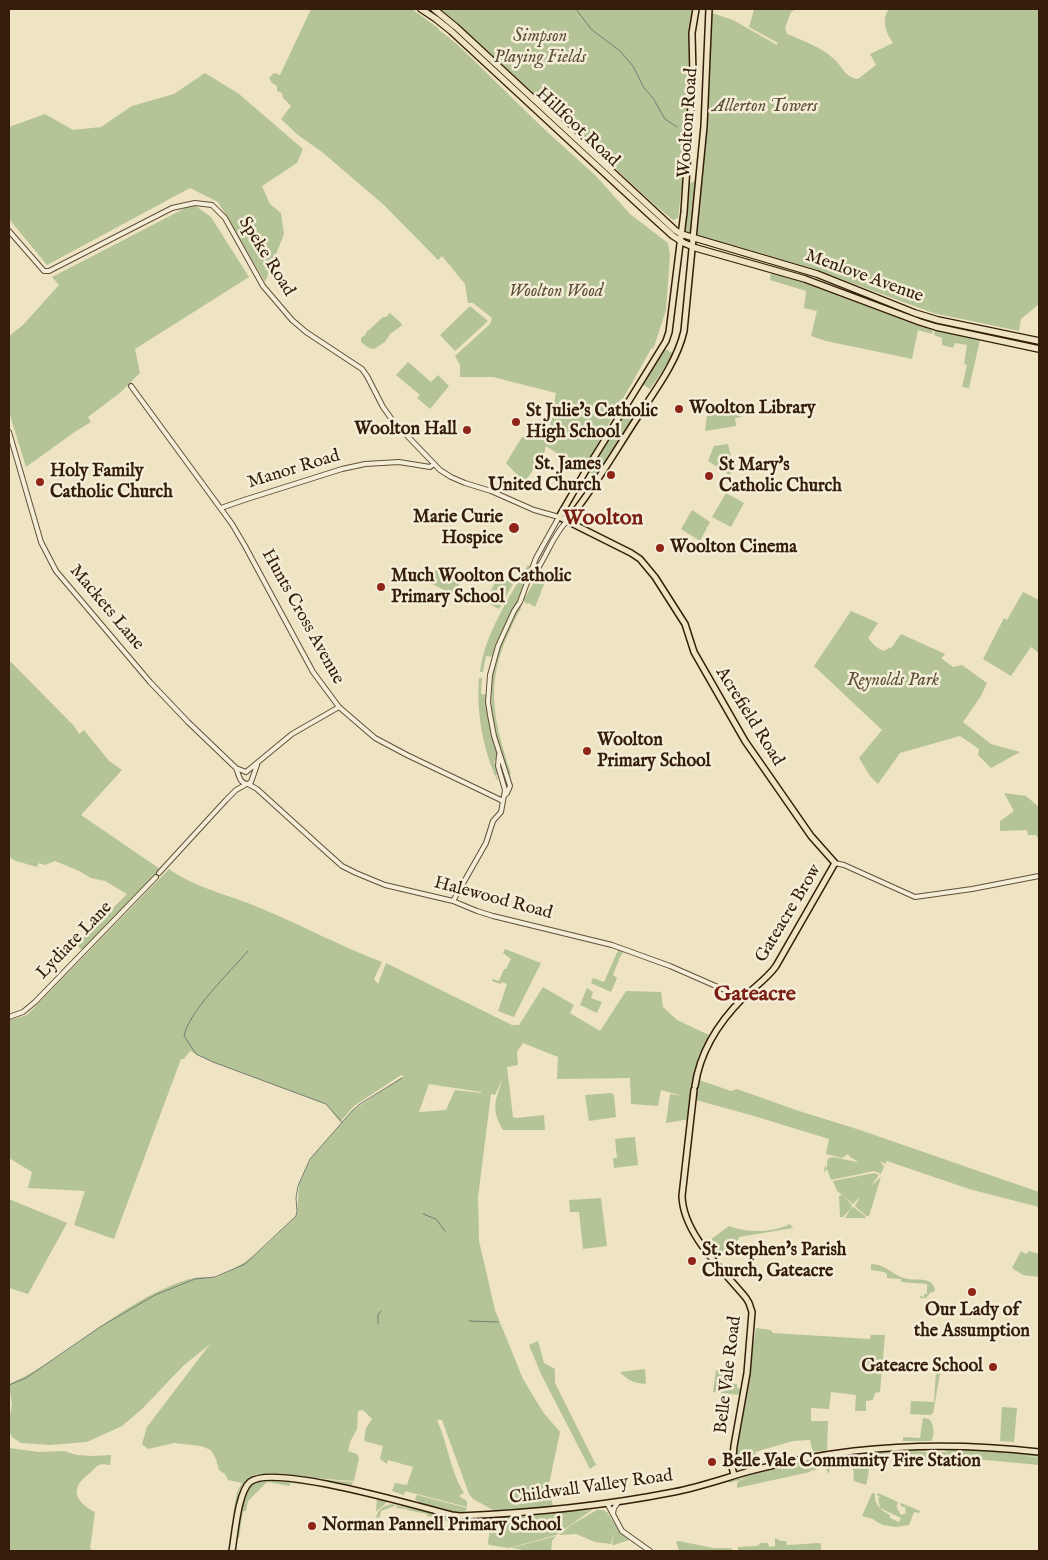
<!DOCTYPE html>
<html>
<head>
<meta charset="utf-8">
<style>
	body { margin:0 }
	#map { position:relative; width:1048px; height:1560px; overflow:hidden; background:#eee3c2; font-family:"IM FELL English",serif }
	canvas { display:block }
	.frame { position:absolute; inset:0; border:10px solid #341e0a; pointer-events:none }
</style>
</head>
<body>
<div id="map">
<canvas width="1048" height="1560"></canvas>
<div class="frame"></div>
</div>
<script>
const context = document.querySelector('canvas').getContext('2d');
context.lineJoin = 'round';
function paint(path, color) { context.fillStyle = color; context.fill(path, 'evenodd'); }
function trace(path, color, width, dash) { context.strokeStyle = color; context.lineWidth = width; context.lineCap = dash ? 'butt' : 'round'; context.setLineDash(dash || []); context.stroke(path); }
function drawText(font, color, halo, rows, align = 'center') {
  context.font = font + ' "IM FELL English",serif'; context.lineWidth = 5; context.setLineDash([]); context.textBaseline = 'middle'; context.strokeStyle = halo; context.fillStyle = color; for (const [text, x, y, turn = 0] of rows) {
    context.save(); context.translate(x, y); context.rotate((+turn || 0) * Math.PI / 180); context.textAlign = isNaN(turn) ? turn : align; if (halo) context.strokeText(text, 0, 0); context.fillText(text, 0, 0); context.restore();
  }
}
paint(new Path2D(`
	M311,9H412L438,28V29L458,45L543,128L596,176L630,214L668,243L670,255L666,310L654,347L651,349L581,473L560,464L564,458L546,446L542,461C534,466 531,475 524,482L506,463L522,437H548L556,393L493,377H460V365L455,356L490,324L492,318L473,303H468L465,284L442,256L438,260L384,205L322,152L298,135L281,119L291,106L283,98L282,93L277,91V86L272,83L269,78L274,73L280,75Z
	M439,9H695L686,152L678,218L673,220L655,205L455,21Z
	M757,9H796L791,12L785,28L787,34C803,41 822,47 834,59C844,68 843,76 858,79L876,65L870,54L893,43C886,33 881,19 889,9H1039V304L1021,319L1019,331L933,313L811,268L741,248L738,246L737,249L685,234L689,183L700,180L709,12L733,20L777,45L778,43L749,27L754,10Z
	M205,73L239,94L303,149L297,163L262,186L270,204L281,213L284,234L265,282L218,202L190,188L47,265L9,219V127L45,114L73,130L101,127L132,106L174,94Z
	M193,204L211,217L249,277L135,349L140,373L121,392L88,417L91,422L76,431L26,467L9,412V336L23,325L59,285L52,277Z
	M771,271L817,285L933,328L932,334L918,330L912,359L826,341L811,336L817,311L804,308L806,291L770,280Z
	M470,306L488,321L455,351L440,335Z
	M390,313L402,324L401,326L390,334L385,342L374,349L369,348L361,342V338L365,335L367,331L369,330L383,317H386Z
	M935,329L980,340L969,388L962,387L967,365L964,364L967,345L955,343L953,348L942,345V338L934,335Z
	M664,350H667L674,354L650,389L642,384Z
	M408,362L431,382L438,375L449,386L430,409L417,398L420,395L396,375Z
	M737,402L741,417L735,418L736,426L705,431L708,406Z
	M627,412L633,415V419L598,476L588,472L624,413Z
	M728,444L732,461L736,465L730,475L708,461L714,446Z
	M726,493L744,503L731,527L712,517Z
	M692,510L710,522L700,541L681,529Z
	M528,565L531,567L520,597L503,629L493,657L486,656L483,672H480C485,633 509,598 528,565Z
	M437,567L462,579L454,595L430,583Z
	M501,577L513,584L499,609L488,603L486,599L497,579Z
	M543,577L545,578V582L535,607L529,603L527,604L524,601V599L536,579Z
	M1023,592L1039,600V653L1031,647L1011,676L983,659L1004,618L1007,620Z
	M520,606L521,608C486,673 488,704 511,773L510,775C494,742 486,699 495,663C500,642 510,624 520,606Z
	M851,611L878,623L868,638L875,646L883,651L892,647L901,634L943,653L945,655L941,658L953,667L962,665L987,683L981,696L963,722L991,744L1020,752L991,768L978,755L979,749L960,736L900,753L878,784L870,776L859,758L882,730L814,666Z
	M11,662L74,726L79,734L84,730L109,761L122,770L81,815L160,869L83,950L78,947L83,938L127,894L105,881L91,878L79,871L55,861L45,865L39,863L37,867L16,861L9,857V664Z
	M479,678H482L481,694L487,695L498,755L497,759L494,761L498,774L496,775L498,779L497,780C483,749 476,712 479,678Z
	M1004,793L1026,796L1039,807V840L1036,835H1028L1027,830L1000,831V821L1014,811Z
	M169,869C195,888 230,895 260,908C301,925 340,946 382,962L374,979L378,984L386,963L512,1025H519L543,987L574,1005L570,1013L600,1031L626,991L661,992L663,1007L677,1020L709,1035L698,1069L690,1119L666,1123L670,1094L682,1096L661,1090L658,1106L631,1104L630,1078L557,1079L558,1057L523,1043L517,1052L518,1065L507,1067L513,1117L516,1118L544,1115L545,1130H503C490,1108 496,1100 503,1078L495,1095L491,1094L478,1197L479,1241L495,1310L523,1379L543,1412L560,1432L549,1484L553,1507L495,1511L473,1499L469,1494L442,1420H437C448,1444 450,1471 464,1493L460,1495L459,1496L467,1501V1507L405,1491L404,1495L392,1491L395,1483L407,1485L413,1467L388,1460L387,1464L380,1459L383,1446L364,1441L366,1428L372,1419L363,1410L358,1411L357,1429L350,1442L348,1451L357,1454L359,1458L354,1481L257,1474C246,1478 240,1486 238,1497C242,1487 246,1478 259,1474L353,1482L352,1485L349,1486L317,1480L257,1476C240,1483 239,1500 235,1516L237,1501L232,1519L237,1492L242,1483L228,1480L225,1474L219,1470L216,1459L211,1450L201,1446L174,1443L148,1449L142,1444L147,1427L210,1344L183,1366L143,1408L122,1426L87,1442L50,1445L21,1443L13,1438L9,1432V1420L12,1405L9,1384C59,1362 99,1323 147,1297C163,1289 183,1279 201,1277C206,1277 211,1279 216,1277C251,1264 271,1240 297,1215L299,1184L311,1158L353,1110L404,1076L401,1075L354,1106L340,1122L326,1104L213,1062L190,1051L184,1059H181L114,1239L74,1225L85,1191L28,1188L32,1172L9,1158V1020L27,1015ZM429,1084L481,1092V1093L455,1090L446,1110L419,1112Z
	M619,948L625,950L620,957L613,975L617,978L611,992L591,983L593,978L604,982Z
	M505,949L541,963L514,1017L498,1011L507,984L502,982L501,984L492,981L493,979L499,981L504,969H506L511,959L503,953Z
	M587,988L593,992L591,998L602,1002L597,1013L580,1005Z
	M699,1080L731,1091L737,1089L796,1110L860,1130L1039,1192V1207L969,1189L887,1161L885,1164L880,1161L884,1167L881,1174L874,1171L831,1180L827,1169L824,1173L825,1165L827,1168V1161L829,1158L833,1157L857,1162V1161L850,1157L848,1154L842,1158L826,1154L829,1139L754,1116L696,1100Z
	M611,1093L614,1095L616,1117L589,1121L585,1095Z
	M635,1137L638,1165L614,1168L613,1158H617L615,1139Z
	M874,1173L879,1175L871,1186L881,1177L869,1216H866L855,1206L860,1197L853,1204L843,1196L852,1205L851,1208L854,1207L866,1217L865,1218H845L851,1208L843,1217H840L839,1196L842,1195L837,1191L833,1181Z
	M601,1198L607,1246L583,1249L579,1212H570L569,1200Z
	M9,1199L67,1223L28,1294L9,1288Z
	M790,1224L793,1228L739,1237V1239L717,1256L706,1243L729,1226C747,1233 773,1233 790,1224Z
	M1021,1251L1026,1254L1029,1251L1039,1254V1277L1023,1275L1012,1268Z
	M871,1264C887,1265 891,1274 904,1278C912,1281 921,1278 928,1281C933,1283 934,1286 935,1291L930,1293L926,1298H920V1296L924,1297V1294H927V1284L901,1282V1279L887,1278V1274L885,1273V1272L871,1270Z
	M756,1328L771,1330L773,1333L870,1339L871,1335H885L880,1392L875,1393L873,1400L866,1401V1411H855L856,1395L831,1392L829,1409L811,1408V1421H828L827,1450L813,1452L810,1440L793,1441L755,1452L758,1464L737,1470L735,1469L737,1445Z
	M538,1341L544,1363L555,1369V1383L595,1463L597,1464L590,1469L541,1374L529,1345Z
	M645,1369L646,1384C634,1383 628,1381 620,1372Z
	M716,1370L727,1371L733,1384H737V1388L742,1389L741,1395L713,1392Z
	M936,1371L939,1372L940,1374L933,1413L930,1415L910,1414L911,1401L934,1402Z
	M1002,1407L1017,1408L1014,1442L1000,1441Z
	M923,1418L929,1419C934,1423 935,1436 931,1441H903V1437L920,1438Z
	M9,1448L39,1452L64,1451L77,1455L92,1456L111,1455L110,1465C97,1463 99,1465 90,1473C88,1475 86,1476 84,1478C68,1493 81,1505 95,1512L90,1549L96,1551H9Z
	M926,1449V1451L915,1452H928V1459H933V1463L928,1466L919,1456L905,1460L904,1462L901,1455L892,1457L893,1453L882,1454L873,1464L869,1461L867,1456L880,1455L877,1454V1452Z
	M945,1449L988,1450L1039,1455V1457L1038,1456V1457L1020,1455L1039,1458V1465L964,1458C955,1459 951,1467 943,1468L938,1465V1452H950L945,1451Z
	M870,1454V1455L859,1456H866C870,1467 869,1474 866,1485L854,1481L853,1466L830,1467L829,1474L825,1467L819,1468L813,1471L812,1469L810,1472L737,1488V1483L740,1480L729,1483V1481L740,1478L741,1480L747,1478L742,1479L741,1477L800,1463L801,1465L794,1467L813,1464L814,1467L817,1460L845,1456V1458L817,1462H825Z
	M261,1479L330,1486L386,1500L387,1501C385,1506 379,1508 376,1512L377,1499C348,1492 320,1486 290,1483V1486L267,1482L248,1501L246,1511H243L239,1538H237C239,1518 239,1487 261,1479Z
	M872,1493L875,1494C874,1505 881,1510 890,1515V1518L899,1522L901,1518L880,1508L878,1498L880,1497L877,1495L878,1493L898,1502C895,1508 898,1509 901,1515L906,1513L905,1507H902L900,1504L901,1503L920,1511L919,1513L914,1512L909,1525L896,1527L883,1525L877,1522L873,1519L862,1516Z
	M417,1495L467,1508L465,1512L463,1514C450,1514 424,1508 415,1499Z
	M391,1504L416,1510L401,1506V1504L426,1510L484,1517L486,1519L479,1523L471,1522L479,1524L485,1532H483L481,1529L427,1516V1514L407,1510V1509L397,1508V1506H394L381,1511L380,1517L376,1518C378,1508 383,1507 391,1504Z
	M592,1510L556,1535L509,1548L489,1545L488,1542L492,1518L496,1516Z
	M597,1510H603L607,1512L620,1533L629,1540L614,1545H612L614,1531L611,1544L595,1542L576,1534L559,1535L571,1525Z
	M556,1536L552,1541L551,1551H529L511,1548Z
	M775,1538L781,1541H786L787,1545L820,1543L821,1545V1551H738V1547L757,1546L761,1543H768L769,1547L775,1546Z
	M679,1541L713,1548H731L733,1551H679L676,1542Z`), '#b5c496');
trace(new Path2D(`
	M576,9L591,29L620,51L633,66L644,88L653,98L665,119L677,127
	M248,951C230,972 189,1011 184,1036L196,1054L213,1062L326,1104L342,1122
	M423,1214L436,1219L445,1231
	M469,1321L498,1322
	M378,1324V1315L381,1311
	M9,1385L26,1378L100,1327L155,1295L195,1279L215,1277L245,1264L296,1216L297,1211L296,1198L298,1186L310,1159L353,1110L360,1104L402,1078`), '#747c75', 1);
const minor = new Path2D(`
	M9,231L44,271H49L172,208L195,203L212,205L225,218L263,286L292,320L306,332L362,369L367,376L383,407L393,421L440,470L451,477L465,483L491,491L534,510L559,517L536,558L520,602L514,611L498,646L490,675L488,702L490,715L494,736L510,786L507,793L504,796
	M131,386L232,524L245,546L313,672L339,707L375,738L407,755L503,801
	M9,432L41,542L56,571L150,682L188,722L236,768L246,772
	M221,508L247,499L342,469L365,464L399,462L430,467L434,464
	M530,580C545,562 551,537 567,521
	M236,768C239,774 239,784 248,784L251,782L257,765
	M246,772L292,734L339,707
	M248,784L257,789L323,849L342,866L356,873L385,885L453,901L477,911L493,916L612,945L670,966L743,998
	M835,863L844,865L915,897L972,889L1039,876
	M159,873L226,800L236,790L245,785
	M453,901L486,843L493,821L501,812L505,790L498,766L499,755
	M9,1017L23,1012L35,1002L156,877
	M607,1503L622,1531L650,1551
	M613,1514L614,1508L619,1501`);
const major = new Path2D(`
	M568,520C594,489 614,453 637,418C654,392 677,362 684,331L704,126L709,9
	M695,1086C700,1052 719,1022 743,998C754,987 767,979 776,966L835,863L811,836L745,741L694,652L685,624L655,577L640,559L631,553L559,517L585,472L666,341L669,332L684,212L693,75L692,33L696,9
	M694,1090L682,1196C683,1234 723,1270 746,1298L749,1303L752,1312L747,1373L734,1446L732,1467L734,1475
	M232,1551C235,1534 238,1492 250,1482C273,1463 419,1507 452,1515L460,1516C532,1513 603,1506 674,1492C700,1487 725,1478 750,1471C784,1462 820,1455 854,1451C916,1444 978,1445 1039,1452`);
const highway = new Path2D(`
	M421,9L436,19L451,31L652,217L673,236L684,243L696,248L805,279L920,322L936,327L1039,349
	M434,9L456,27L675,230L681,234L817,274L915,313L938,320L1039,341`);
trace(minor, '#624f38', 6);
trace(major, '#341e0a', 8);
trace(highway, '#341e0a', 8);
trace(minor, '#f4edd7', 4);
trace(major, '#eee3c2', 5);
trace(highway, '#eee3c2', 5.5);
for (const [x, y, r, color] of [
	[679,409,5,"#8f2418"],
	[516,422,5,"#8f2418"],
	[467,430,5,"#8f2418"],
	[611,475,5,"#8f2418"],
	[709,476,5,"#8f2418"],
	[40,482,5,"#8f2418"],
	[514,528,6,"#8f2418"],
	[660,548,5,"#8f2418"],
	[381,587,5,"#8f2418"],
	[587,751,5,"#8f2418"],
	[692,1261,5,"#8f2418"],
	[972,1292,5,"#8f2418"],
	[993,1367,5,"#8f2418"],
	[712,1462,5,"#8f2418"],
	[312,1526,5,"#8f2418"]
]) { const dot = new Path2D(); dot.arc(x, y, r, 0, 2 * Math.PI); context.fillStyle = color; context.fill(dot); trace(dot, '#f4edd7', 2); }
drawText('italic 18px', '#5b5034', '#f4edd7', [
	["Simpson",540,37],
	["Playing Fields",540,58],
	["Allerton Towers",765,107],
	["Woolton Wood",556,292],
	["Reynolds Park",893,681]
]);
drawText('18px', '#341e0a', '#f4edd7', [
	["Woolton Road",689,123,-86],
	["Hillfoot Road",577,128,43],
	["Speke Road",266,257,58],
	["Menlove Avenue",864,277,20],
	["Manor Road",294,470,-17],
	["Mackets Lane",106,608,50],
	["Hunts Cross Avenue",302,617,61],
	["Acrefield Road",749,717,58],
	["Halewood Road",493,899,15],
	["Gateacre Brow",789,914,-59],
	["Lydiate Lane",75,941,-46],
	["Belle Vale Road",729,1375,-83],
	["Childwall Valley Road",591,1488,-8]
]);
drawText('bold 18px', '#341e0a', '#f4edd7', [
	["Woolton Library",689,409],
	["St Julie's Catholic",526,412],
	["High School",526,433],
	["Woolton Hall",457,430,"right"],
	["St. James",601,465,"right"],
	["United Church",601,486,"right"],
	["St Mary's",719,466],
	["Catholic Church",719,487],
	["Holy Family",50,472],
	["Catholic Church",50,493],
	["Marie Curie",503,518,"right"],
	["Hospice",503,539,"right"],
	["Woolton Cinema",670,548],
	["Much Woolton Catholic",391,577],
	["Primary School",391,598],
	["Woolton",597,741],
	["Primary School",597,762],
	["St. Stephen's Parish",702,1251],
	["Church, Gateacre",702,1272],
	["Our Lady of",972,1311,"center"],
	["the Assumption",972,1332,"center"],
	["Gateacre School",983,1367,"right"],
	["Belle Vale Community Fire Station",722,1462],
	["Norman Pannell Primary School",322,1526]
], 'left');
drawText('bold 22px', '#7a1f14', '#f4edd7', [
	["Woolton",603,519],
	["Gateacre",755,995]
]);
</script>
</body>
</html>
